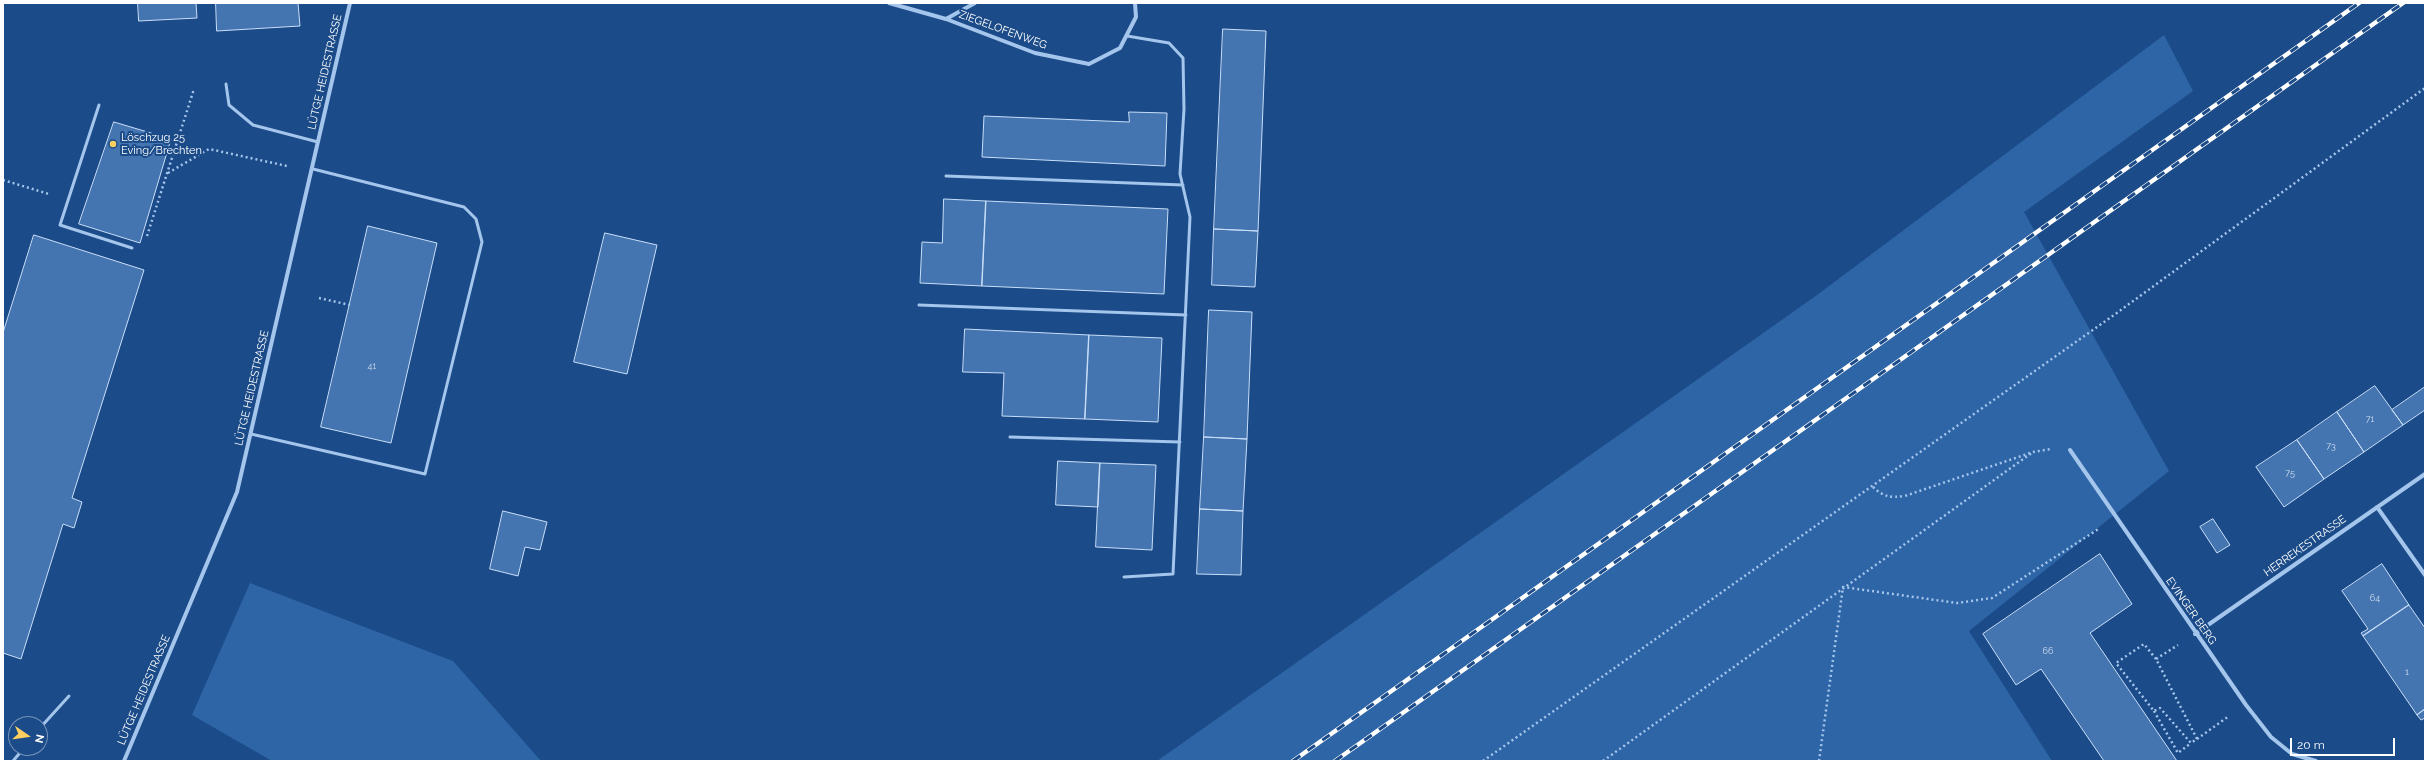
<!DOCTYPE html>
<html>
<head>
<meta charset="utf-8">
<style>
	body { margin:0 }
	#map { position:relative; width:2428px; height:764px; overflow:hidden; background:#1b4b88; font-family:Raleway,sans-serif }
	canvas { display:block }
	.frame { position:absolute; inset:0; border:4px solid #fff; pointer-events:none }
	.north { position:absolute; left:8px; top:716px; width:40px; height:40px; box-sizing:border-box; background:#1b4b88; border:1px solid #7693b8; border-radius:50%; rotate:103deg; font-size:11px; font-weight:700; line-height:16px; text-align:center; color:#fff }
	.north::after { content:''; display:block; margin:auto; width:14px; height:18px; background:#fdcf61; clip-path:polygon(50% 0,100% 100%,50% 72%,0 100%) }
	.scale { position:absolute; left:2290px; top:738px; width:105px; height:18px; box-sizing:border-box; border:2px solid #fff; border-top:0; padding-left:5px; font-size:12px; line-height:14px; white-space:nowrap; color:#fff; -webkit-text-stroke:3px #1b4b88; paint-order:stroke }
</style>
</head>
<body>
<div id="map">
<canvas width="2428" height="764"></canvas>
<div class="frame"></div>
<div class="north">N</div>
<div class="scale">20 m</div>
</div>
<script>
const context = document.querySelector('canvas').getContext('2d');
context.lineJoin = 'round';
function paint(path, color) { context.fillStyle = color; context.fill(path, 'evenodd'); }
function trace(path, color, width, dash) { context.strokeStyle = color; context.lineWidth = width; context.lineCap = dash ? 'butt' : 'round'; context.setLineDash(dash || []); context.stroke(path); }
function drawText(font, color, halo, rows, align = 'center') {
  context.font = font + ' Raleway,sans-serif'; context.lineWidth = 4; context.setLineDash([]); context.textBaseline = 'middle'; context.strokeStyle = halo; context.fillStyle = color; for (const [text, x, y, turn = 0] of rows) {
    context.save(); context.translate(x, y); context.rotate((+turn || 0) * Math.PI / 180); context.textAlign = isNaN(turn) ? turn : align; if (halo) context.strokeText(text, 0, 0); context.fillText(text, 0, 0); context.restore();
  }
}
paint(new Path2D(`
	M2164,35L2193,91L2024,212L2169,471L1969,631L2052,761H1157L1817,295Z
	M250,583L453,661L541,761H272L192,715Z`), '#2e65a6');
const building = new Path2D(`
	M138,3H196L197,18L139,21Z
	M216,3H298L300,26L217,31Z
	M1223,29L1266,31L1258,231L1214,229Z
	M1129,112L1167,113L1165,166L982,157L984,116L1129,122Z
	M114,122L171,139L140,243L79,224Z
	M944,199L986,201L982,286L920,283L922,242L942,243Z
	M986,201L1168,209L1164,294L982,286Z
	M368,226L437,243L391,443L321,427Z
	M1214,229L1258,231L1255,287L1212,285Z
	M605,233L657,245L627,374L574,362Z
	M34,235L144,270L72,498L82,502L74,528L63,524L21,659L3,653V333Z
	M1209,310L1252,312L1247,439L1204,437Z
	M965,329L1089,335L1085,419L1002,416L1004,373L963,372Z
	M1089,335L1162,338L1158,422L1085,419Z
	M2375,386L2403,425L2364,452L2337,412Z
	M2425,387V410L2403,425L2392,410Z
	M2337,412L2364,452L2324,479L2297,440Z
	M1204,437L1247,439L1243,511L1200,509Z
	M2297,440L2324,479L2284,507L2256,467Z
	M1058,461L1100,463L1098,507L1056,505Z
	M1100,463L1156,465L1152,550L1096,547Z
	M1200,509L1243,511L1241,575L1197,574Z
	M503,511L547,522L540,550L525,547L518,576L490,569Z
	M2213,519L2230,545L2217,553L2200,527Z
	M2100,554L2132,604L2090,633L2177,761H2104L2041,669L2016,685L1983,634Z
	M2382,564L2409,605L2363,636L2361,633L2368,629L2342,591Z
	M2409,605L2425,628V709L2417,715L2363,636Z
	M2425,709V718L2421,720L2417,715Z`);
paint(building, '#4475b1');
trace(building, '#c9dff9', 1);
trace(new Path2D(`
	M168,173L209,149L287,166
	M3,180L49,194
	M147,236L194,89
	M319,298L350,305
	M1873,487C1884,497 1890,498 1905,496L2033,452L2051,449
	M2156,659L2144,644L2116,663L2154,711L2160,708L2191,743L2197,739L2156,659L2178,645
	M2154,711L2178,753L2191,743
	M2197,739L2229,716
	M1483,761L2114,315L2425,88
	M1603,761L2033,452
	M1819,761L1843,587L1957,603L1992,598L2100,528`), '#a4c5ec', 2.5, [2, 3]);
trace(new Path2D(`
	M226,84L229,105L253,125L318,142
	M99,105L60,225L132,248
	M946,176L1183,185
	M919,305L1186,315
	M251,434L425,474L482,242L476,219L464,207L313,169
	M1010,437L1180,442
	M1124,577L1173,574L1190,217L1180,174L1184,109L1183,58L1169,43L1127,36
	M40,728L69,696
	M13,761L24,748`), '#a4c5ec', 3);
trace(new Path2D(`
	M889,3L946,19L1035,53L1089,64L1120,48L1136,17L1135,3
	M946,19L975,3
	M2070,450L2246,705L2271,737L2292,754L2316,761
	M2377,507L2425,575
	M2195,634L2425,474
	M124,761L237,492L350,3`), '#a4c5ec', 4);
const rail = new Path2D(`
	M1293,761L2359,3
	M1335,761L2403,3`);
trace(rail, '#fff', 4.5);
trace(rail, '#1b4b88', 3, [9]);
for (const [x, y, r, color] of [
	[113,144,4,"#fdcf61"]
]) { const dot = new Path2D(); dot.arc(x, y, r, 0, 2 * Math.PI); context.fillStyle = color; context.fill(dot); trace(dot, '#1b4b88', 1.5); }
drawText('9px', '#d0dcec', null, [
	["41",372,366],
	["71",2370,419],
	["73",2331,446],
	["75",2290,473],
	["64",2375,598],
	["66",2048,651],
	["1",2407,672]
]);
drawText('11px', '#fff', '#1b4b88', [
	["ZIEGELOFENWEG",1003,30,20],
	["LÜTGE HEIDESTRASSE",325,72,-77],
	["LÜTGE HEIDESTRASSE",252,388,-77],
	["HERREKESTRASSE",2305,546,-35],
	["EVINGER BERG",2191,611,55],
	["LÜTGE HEIDESTRASSE",144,690,-67]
]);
drawText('11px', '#fff', '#1b4b88', [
	["Löschzug 25",121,138],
	["Eving/Brechten",121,151]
], 'left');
</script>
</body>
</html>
